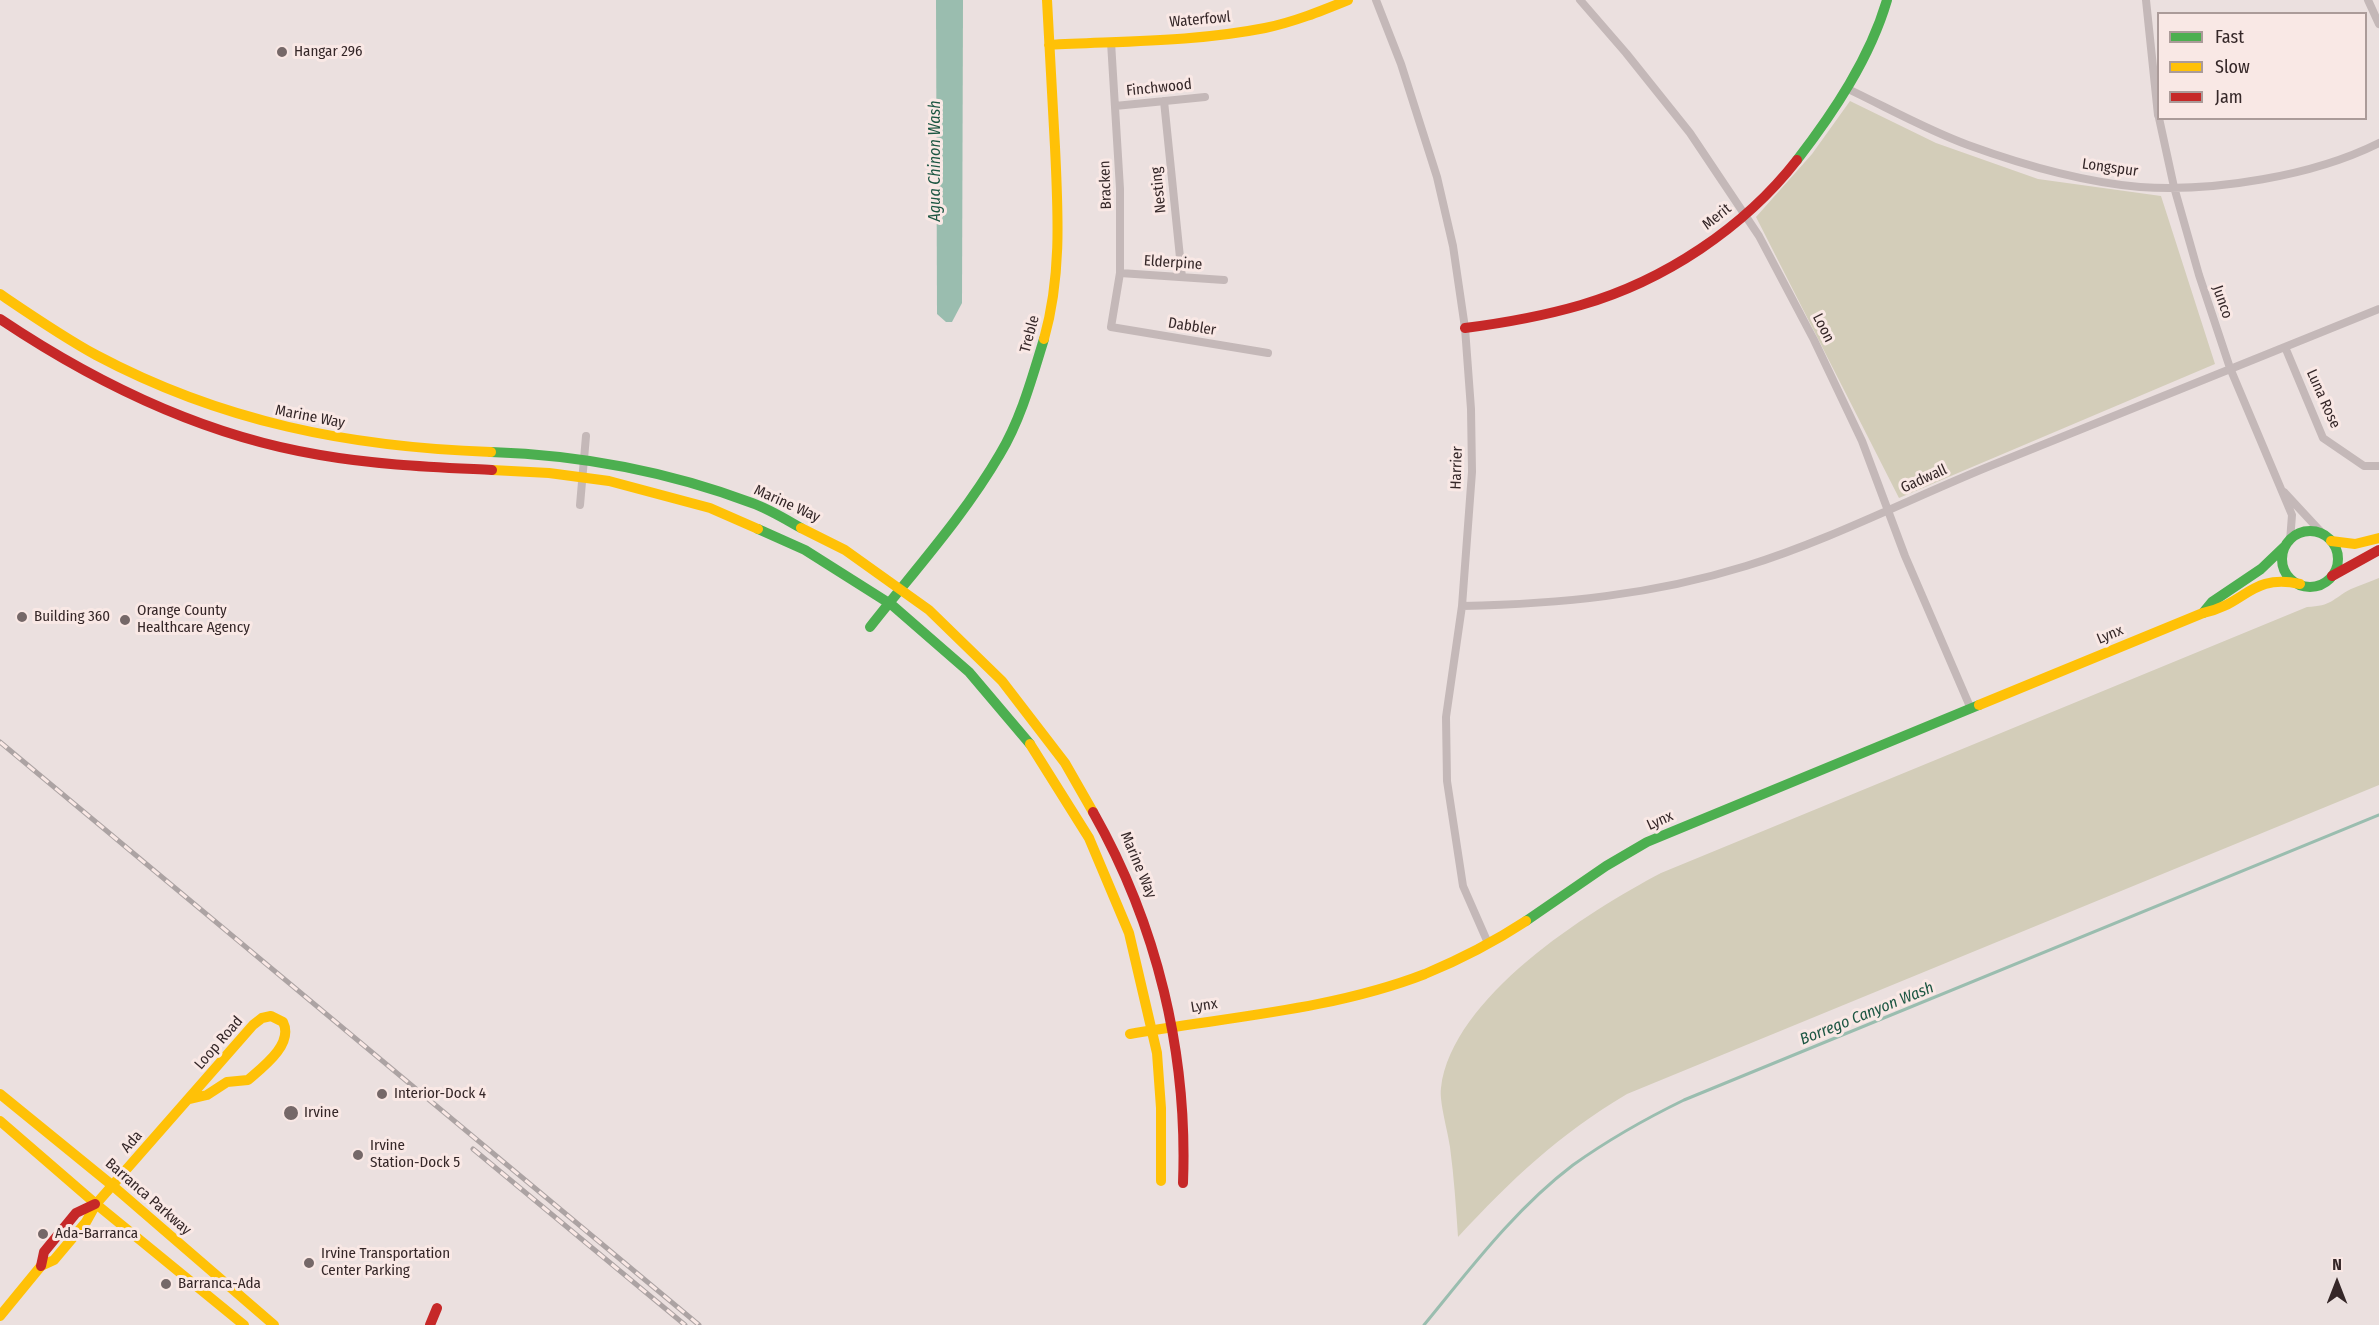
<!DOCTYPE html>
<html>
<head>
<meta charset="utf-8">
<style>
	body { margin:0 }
	#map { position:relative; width:2379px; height:1325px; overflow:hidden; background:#ebe0df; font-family:"Fira Sans Condensed",sans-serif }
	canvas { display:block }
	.legend { position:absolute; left:2157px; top:12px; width:210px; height:108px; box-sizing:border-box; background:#f9e8e5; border:2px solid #ab9b99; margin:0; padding:8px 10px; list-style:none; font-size:18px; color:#352728 }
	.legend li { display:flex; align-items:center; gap:12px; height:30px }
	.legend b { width:30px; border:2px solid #ab9b99 }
	.north { position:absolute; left:2307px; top:1253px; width:60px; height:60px; -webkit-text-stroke:4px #f9e8e5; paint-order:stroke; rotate:0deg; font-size:16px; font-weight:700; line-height:24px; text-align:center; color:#352728 }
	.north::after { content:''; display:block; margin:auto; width:21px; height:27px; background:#352728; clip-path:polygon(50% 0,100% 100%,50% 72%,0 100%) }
</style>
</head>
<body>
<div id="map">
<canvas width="2379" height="1325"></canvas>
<ul class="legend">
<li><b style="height:8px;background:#4caf50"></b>Fast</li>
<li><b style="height:8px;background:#ffc107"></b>Slow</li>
<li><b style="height:8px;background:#c62828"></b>Jam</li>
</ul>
<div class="north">N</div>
</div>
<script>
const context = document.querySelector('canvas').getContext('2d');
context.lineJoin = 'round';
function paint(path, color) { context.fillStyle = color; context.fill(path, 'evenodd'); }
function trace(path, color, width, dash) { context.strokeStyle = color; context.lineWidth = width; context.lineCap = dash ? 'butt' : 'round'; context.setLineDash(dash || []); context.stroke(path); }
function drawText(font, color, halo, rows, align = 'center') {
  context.font = font + ' "Fira Sans Condensed",sans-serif'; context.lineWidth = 6; context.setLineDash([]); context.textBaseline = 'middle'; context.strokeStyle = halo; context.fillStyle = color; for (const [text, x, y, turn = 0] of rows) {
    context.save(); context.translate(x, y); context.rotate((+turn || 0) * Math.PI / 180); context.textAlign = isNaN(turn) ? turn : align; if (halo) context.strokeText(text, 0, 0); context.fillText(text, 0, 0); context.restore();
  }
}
paint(new Path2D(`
	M1850,101L1936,143L2038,179L2161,196L2215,364L1899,498L1756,217L1812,154Z
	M2379,578V785L1627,1094C1558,1135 1512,1179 1458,1237C1456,1207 1454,1177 1450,1147C1448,1132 1439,1101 1441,1088C1452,997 1587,912 1661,873L2307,607C2332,606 2332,599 2351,589C2360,585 2370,582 2379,578Z`), '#d3cdb9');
paint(new Path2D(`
	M936,0H963L962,303L952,322H946L937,314Z`), '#9abdaf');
trace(new Path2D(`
	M1424,1325C1470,1269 1515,1209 1573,1165C1608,1140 1645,1119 1684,1100L2379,815`), '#9abdaf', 3);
trace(new Path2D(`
	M1376,0L1401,64L1437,177L1453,246L1465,328L1471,409L1472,472L1462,606L1446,717L1447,781L1463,886L1488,943
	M1580,0L1626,53L1690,133L1759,236L1814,340L1862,441L1905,556L1971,709
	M2146,0L2158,115
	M2368,0L2379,24
	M1111,42L1120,189V273L1111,327L1268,353
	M1848,89C1888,108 1927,130 1968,145C2023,165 2081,182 2140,187C2214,192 2313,176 2379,143
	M1164,101L1182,277
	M1115,106L1205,97
	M2159,118L2174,187L2199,275L2230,368L2292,515L2290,541
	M1120,273L1224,280
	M2285,347L2323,438L2364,466H2379
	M2284,492L2322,533
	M580,505L586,436
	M1462,606C1559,604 1653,595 1746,566C1830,540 1909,499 1990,466C2120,414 2249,361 2379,309`), '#c4b8b8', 8);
trace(new Path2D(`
	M1797,160C1834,112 1870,58 1887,0
	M491,452C581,455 667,471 752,503C769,509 785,519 801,528
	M758,529L805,550L892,605L969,672L1030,744
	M2282 559a28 28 0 1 1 56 0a28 28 0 1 1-56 0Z
	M2203,613L2212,602L2261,569L2284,547
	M870,627C914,571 964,516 1000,454C1021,419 1032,378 1044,339
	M1526,921L1606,866L1647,842L1979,705`), '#4caf50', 10);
trace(new Path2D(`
	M1049,45C1121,41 1194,42 1265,28C1294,22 1321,11 1348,0
	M0,294C31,315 63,337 96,355C222,422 350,447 491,452
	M1044,339C1062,275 1058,212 1055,147C1052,98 1050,49 1047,0
	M492,470L549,473L609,481L710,508L758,529
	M801,528L845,550L929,610L1002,681L1065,763L1093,812
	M2331,541L2355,544L2379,538
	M1979,705L2203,613C2245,605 2251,573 2300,584
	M1030,744L1089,838L1129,933L1157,1053L1161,1108V1181
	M1130,1034C1228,1017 1332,1010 1425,974C1461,959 1494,942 1526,921
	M0,1094L113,1186L274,1325
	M0,1121L96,1204L244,1325
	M0,1316L41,1266L54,1260L86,1222L96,1204L253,1025L262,1018L271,1016L283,1022C294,1044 263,1067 248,1080L227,1082L207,1095L190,1099`), '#ffc107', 10);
trace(new Path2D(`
	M0,319C97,384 204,436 320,455C377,465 434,467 492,470
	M1465,328C1504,323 1543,316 1581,305C1664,281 1744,228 1797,160
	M2332,576L2379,550
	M1093,812C1157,925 1188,1053 1183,1183
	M41,1266L44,1252L76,1213L95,1204
	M430,1325L437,1308`), '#c62828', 10);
const rail = new Path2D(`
	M0,742L699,1325
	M473,1149L685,1325`);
trace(rail, '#aca3a3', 5);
trace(rail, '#f9e8e5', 3, [9]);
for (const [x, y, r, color] of [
	[282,52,6,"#756868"],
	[22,617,6,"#756868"],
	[125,620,6,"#756868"],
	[382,1094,6,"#756868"],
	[291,1113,8,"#756868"],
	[358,1155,6,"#756868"],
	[43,1234,6,"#756868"],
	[309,1263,6,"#756868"],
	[166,1284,6,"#756868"]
]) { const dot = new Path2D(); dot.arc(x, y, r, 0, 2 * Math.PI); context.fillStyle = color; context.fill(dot); trace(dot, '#f9e8e5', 2); }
drawText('15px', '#352728', '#f9e8e5', [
	["Waterfowl",1200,20,-5],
	["Finchwood",1159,88,-6],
	["Longspur",2110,168,8],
	["Bracken",1106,185,-92],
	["Nesting",1159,190,-96],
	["Merit",1717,217,-39],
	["Elderpine",1173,263,4],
	["Junco",2222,302,71],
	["Dabbler",1192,327,9],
	["Loon",1823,328,63],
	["Treble",1030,334,-75],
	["Luna Rose",2323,399,66],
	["Marine Way",310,417,11],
	["Harrier",1457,468,-88],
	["Gadwall",1924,479,-24],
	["Marine Way",787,504,24],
	["Lynx",2110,635,-22],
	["Lynx",1660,821,-24],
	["Marine Way",1138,865,67],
	["Lynx",1204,1006,-9],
	["Loop Road",219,1043,-49],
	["Ada",132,1142,-49],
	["Barranca Parkway",148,1197,41]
]);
drawText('15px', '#352728', '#f9e8e5', [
	["Hangar 296",294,52],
	["Orange County",137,611],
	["Healthcare Agency",137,628],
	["Building 360",34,617],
	["Interior-Dock 4",394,1094],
	["Irvine",304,1113],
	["Irvine",370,1146],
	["Station-Dock 5",370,1163],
	["Ada-Barranca",55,1234],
	["Irvine Transportation",321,1254],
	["Center Parking",321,1271],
	["Barranca-Ada",178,1284]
], 'left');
drawText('italic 16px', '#1c5642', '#f9e8e5', [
	["Agua Chinon Wash",936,161,-90],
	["Borrego Canyon Wash",1867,1014,-22]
]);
</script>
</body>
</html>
